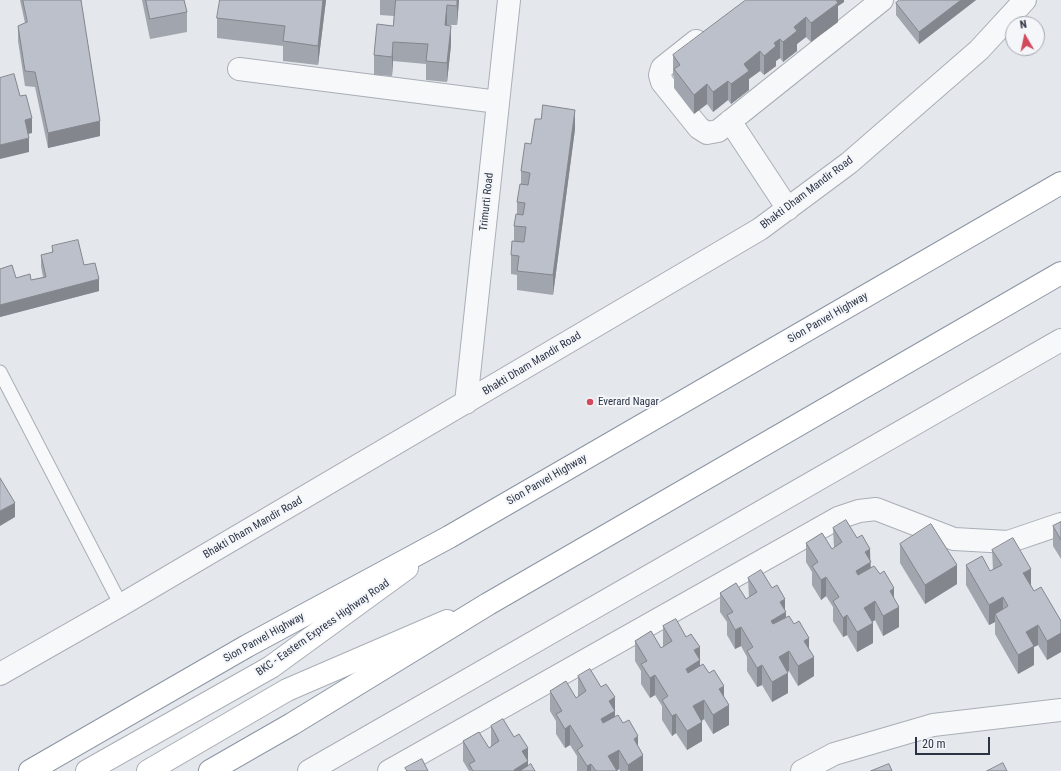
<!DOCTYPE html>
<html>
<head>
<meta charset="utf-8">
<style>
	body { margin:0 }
	#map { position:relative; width:1061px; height:771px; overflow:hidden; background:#e4e7ec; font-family:"Roboto Condensed",sans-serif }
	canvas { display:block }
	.north { position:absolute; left:1005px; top:16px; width:40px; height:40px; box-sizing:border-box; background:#f4f6f9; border:1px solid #a4a8b1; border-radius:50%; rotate:351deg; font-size:11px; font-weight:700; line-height:16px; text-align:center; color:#2b3445 }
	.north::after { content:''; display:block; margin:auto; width:14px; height:18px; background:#d1495b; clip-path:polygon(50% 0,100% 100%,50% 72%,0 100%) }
	.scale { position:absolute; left:915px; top:737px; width:75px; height:18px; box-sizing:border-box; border:2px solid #2b3445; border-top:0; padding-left:5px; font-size:12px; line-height:14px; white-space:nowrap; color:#2b3445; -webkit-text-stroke:3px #f4f6f9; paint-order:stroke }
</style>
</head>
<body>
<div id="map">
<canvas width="1061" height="771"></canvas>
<div class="north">N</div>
<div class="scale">20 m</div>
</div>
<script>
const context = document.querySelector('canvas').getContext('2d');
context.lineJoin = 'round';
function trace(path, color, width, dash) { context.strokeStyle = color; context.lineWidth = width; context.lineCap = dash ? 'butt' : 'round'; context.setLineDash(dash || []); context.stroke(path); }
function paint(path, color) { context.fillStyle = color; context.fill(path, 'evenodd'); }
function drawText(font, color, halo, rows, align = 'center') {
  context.font = font + ' "Roboto Condensed",sans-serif'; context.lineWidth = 4; context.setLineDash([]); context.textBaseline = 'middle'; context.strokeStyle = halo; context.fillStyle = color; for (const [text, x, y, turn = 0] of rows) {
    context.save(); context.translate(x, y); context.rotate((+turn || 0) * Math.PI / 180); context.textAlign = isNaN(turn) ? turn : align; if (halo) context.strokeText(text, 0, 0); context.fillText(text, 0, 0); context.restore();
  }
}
const service = new Path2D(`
	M0,372L121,605`);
const minor = new Path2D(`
	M696,41L662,68L660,75L662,82L699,128L707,133L718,131L882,0
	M239,69L498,102
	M730,121L788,209
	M466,403L509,0
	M0,674L121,605L760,229L849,163L979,50L1025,0
	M389,771L838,518L859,511L876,509L954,539L1008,542L1061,524
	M802,771L834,754L933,725L1061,710`);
const tertiary = new Path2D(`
	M309,771L1061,340`);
const secondary = new Path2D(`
	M87,771L271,667L407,568
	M148,771L287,690L447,621`);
const trunk = new Path2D(`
	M30,771L247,646L449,537L1061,183
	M210,771L292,724L488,604L1061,273`);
trace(service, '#a9aeb7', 15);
trace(minor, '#a9aeb7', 24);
trace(tertiary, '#a9aeb7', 24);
trace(secondary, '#a9aeb7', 24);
trace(trunk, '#8b94a3', 24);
trace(service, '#f7f8fa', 13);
trace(minor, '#f7f8fa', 22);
trace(tertiary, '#f7f8fa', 22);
trace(secondary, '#fff', 22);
trace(trunk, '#fff', 22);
paint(new Path2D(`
	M20,0H81L100,136L48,148L35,87L25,86L18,41V26L25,23Z
	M142,0H184L187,12V32L150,39Z
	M326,0L318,65L283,61V46L217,38V18Z
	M380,0H459L457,25H447L451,45L447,82L426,80V64L393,61L392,76L374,75V55L393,26L394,16L380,15Z
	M844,0V2L838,6V22L811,42L806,37L797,44V51L783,62L780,58L776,61V66L764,75L760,71L749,79V90L731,104L728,100L713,112L707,104L694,114L674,88V77L673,75V55Z
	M976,0L919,44L896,15V3Z
	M575,129L553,295L517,290V275L511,274V255L514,241V226L517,214V202L521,184V171L531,144Z
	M52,246L84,265L99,291L0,317V269L16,278L31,280L43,277L41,266V255L52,253Z
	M1061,522V559L1053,546V526Z
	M833,528L870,561L871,568L894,599L899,627L883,636L875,620L872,622L873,643L857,652L847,635L843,637L833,621V607L826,596L821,600L812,585V572L806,562V543L832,549L834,548Z
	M900,544L957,584L925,604L900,563Z
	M992,550L1031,585L1034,591L1061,621V652L1047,660L1038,645L1034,647V665L1018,674L995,634V622L989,625L966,585V565L990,571L993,570Z
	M748,578L785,611L786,617L809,648L814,676L798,686L789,671L787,672L788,693L772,702L762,685L757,687L747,671V657L741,646L735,649L727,635V622L720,612V593L746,599L749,598Z
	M663,626L700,660V666L724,697L729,725L713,734L704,719L702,721V741L687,750L676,733L672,736L662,720V706L655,695L650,698L641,684V671L635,661V641L661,648L663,647Z
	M578,676L615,710V716L638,747L643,771H620L619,769L617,771H577V756L570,745L565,748L556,734V721L550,711V691L576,698L578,697Z
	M491,726L528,760V766L535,771H469L463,761V741L489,748L491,746Z`), '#a1a5ae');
paint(new Path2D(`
	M323,0H326L318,65V46Z
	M457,0H459L457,25Z
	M830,0H844V2L838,6V22L811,42V23Z
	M961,0H976L919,44V32Z
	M447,5V25L445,45V25Z
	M806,17V37L797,44V51L783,62V42L794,27Z
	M451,26V45L447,82V63Z
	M780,39V58L776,61V66L764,75V56L774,43Z
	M393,42V61L392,76V57Z
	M760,51V71L749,79V90L731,104V84L744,64Z
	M728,81V100L713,112V92Z
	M707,84V104L694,114V95Z
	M575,110V129L553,295V275Z
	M32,118V133L25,135V120Z
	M100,121V136L48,148V133Z
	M29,138V152L0,159V145Z
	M99,279V291L0,317V305Z
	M15,503V517L0,526V511Z
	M870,549L871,582L856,591V571L865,552Z
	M957,565V584L925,604V585Z
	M1031,569V588L1023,573Z
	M826,577V596L821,600V580Z
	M894,588V607L890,591Z
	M1003,597V617L995,614V622L989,625V605Z
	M785,599V613L786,612V632L771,640V621L780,602Z
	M875,601V620L864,627V608Z
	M899,607V627L883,636V616Z
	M847,615V635L843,637V618Z
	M873,623V643L857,652V632Z
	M1038,625V645L1034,647V665L1018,674V655L1026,632Z
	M741,627V646L735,649V630Z
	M1061,633V652L1047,660V641Z
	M809,638V657L804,641Z
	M700,647V680L686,689V669L694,650Z
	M789,651V671L779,677V657Z
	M814,657V676L798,686V666Z
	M762,665V685L757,687V668Z
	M788,673V693L772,702V682Z
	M655,675V695L650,698V678Z
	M724,686V706L719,689Z
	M615,697V730L601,739V719L609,701Z
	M704,700V719L693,726V706Z
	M729,705V725L713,734V715Z
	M676,714V733L672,736V716Z
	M702,722V741L687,750V731Z
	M570,725V745L565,748V729Z
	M638,736V756L634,739Z
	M528,748V771H514V770L522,751Z
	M619,750V769L616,771L608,756Z
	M643,755V771H628V765Z
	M591,764V771H587V766Z`), '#83868d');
const building = new Path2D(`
	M23,0H81L100,121L48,133L35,72L25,71L18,26L27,22Z
	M146,0H184L187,12L150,19Z
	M220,0H323L318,46L283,41L285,26L217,18Z
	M396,0H457V6L447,5L445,25L451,26L447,63L426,61L428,44L393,42L392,57L374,55L377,24L393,26Z
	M746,0H836L838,3L811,23L806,17L794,27L797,31L783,42L780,39L774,43L776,46L764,56L760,51L744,64L749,71L731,84L728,81L713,92L707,84L694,95L674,69L680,65L673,55Z
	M900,0H961L919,32L896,3Z
	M14,74L20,96L26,95L32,118L25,120L29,138L0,145V78Z
	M543,105L575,110L553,275L517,271L519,256L511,255L512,241L524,242L526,227L514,226L516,214L523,215L525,203L517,202L520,184L528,185L530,173L521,171L525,143L531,144L535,119H541Z
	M78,240L84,265L95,263L99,279L0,305V269L12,265L16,278L30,274L31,280L46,277L41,255L53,252L52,246Z
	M0,478L15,503L0,511Z
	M846,520L857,538L862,535L870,549L865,552L871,562L856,571L858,575L874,566L880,574L884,571L894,588L890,591L899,607L883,616L875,601L864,608L873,623L857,632L847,615L843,618L833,601L839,597L826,577L821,580L812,566L818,562L806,543L822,533L832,549L842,542L833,528Z
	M1061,522V540L1053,526Z
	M931,524L957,565L925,585L900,544Z
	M1013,538L1031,569L1023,573L1034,591L1041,587L1061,621V633L1047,641L1038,625L1026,632L1034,646L1018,655L995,614L1008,606L1003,597L989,605L966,565L982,556L990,571L1002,565L992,550Z
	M761,570L772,588L777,585L785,599L780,602L786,612L771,621L773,624L789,616L794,624L799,621L809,638L804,641L814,657L798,666L789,651L779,657L788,673L772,682L762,665L757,668L747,651L753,647L741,627L735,630L727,615L733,612L720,593L736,583L746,599L757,592L748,578Z
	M676,619L686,637L691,634L700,647L694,650L700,660L686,669L688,673L703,664L709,673L714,670L724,686L719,689L729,705L713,715L704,700L693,706L702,722L687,731L676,714L672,716L662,700L668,696L655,675L650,678L641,664L647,661L635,641L651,631L661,648L672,641L663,626Z
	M590,669L601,687L606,684L615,697L609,701L615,711L601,719L603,723L618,715L623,723L629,720L638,736L634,739L643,755L628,765L619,750L608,756L617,771H596L591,764L587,766L577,750L583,746L570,725L565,729L556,714L562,711L550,691L566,681L576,698L586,691L578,676Z
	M503,719L514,737L519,734L528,748L522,751L528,761L514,770V771H473L469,764L475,761L463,741L479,732L489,748L499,741L491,726Z
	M422,759L428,771H407L405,768Z
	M1003,763L1007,771H987Z
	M531,764L535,771H520Z
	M889,764L892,771H871Z`);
paint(building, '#bbc0ca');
trace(building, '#83868d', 1);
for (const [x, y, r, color] of [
	[590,402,4,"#d1495b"]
]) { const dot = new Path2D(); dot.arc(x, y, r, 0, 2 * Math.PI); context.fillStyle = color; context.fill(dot); trace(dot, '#f4f6f9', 1.5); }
drawText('11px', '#2b3445', '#f4f6f9', [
	["Bhakti Dham Mandir Road",807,193,-37],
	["Trimurti Road",487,202,-84],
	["Sion Panvel Highway",828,318,-30],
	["Bhakti Dham Mandir Road",532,364,-31],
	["Sion Panvel Highway",547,480,-30],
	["Bhakti Dham Mandir Road",253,528,-30],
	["BKC - Eastern Express Highway Road",323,628,-35],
	["Sion Panvel Highway",264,638,-29]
]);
drawText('11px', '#2b3445', '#f4f6f9', [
	["Everard Nagar",598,402]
], 'left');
</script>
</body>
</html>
